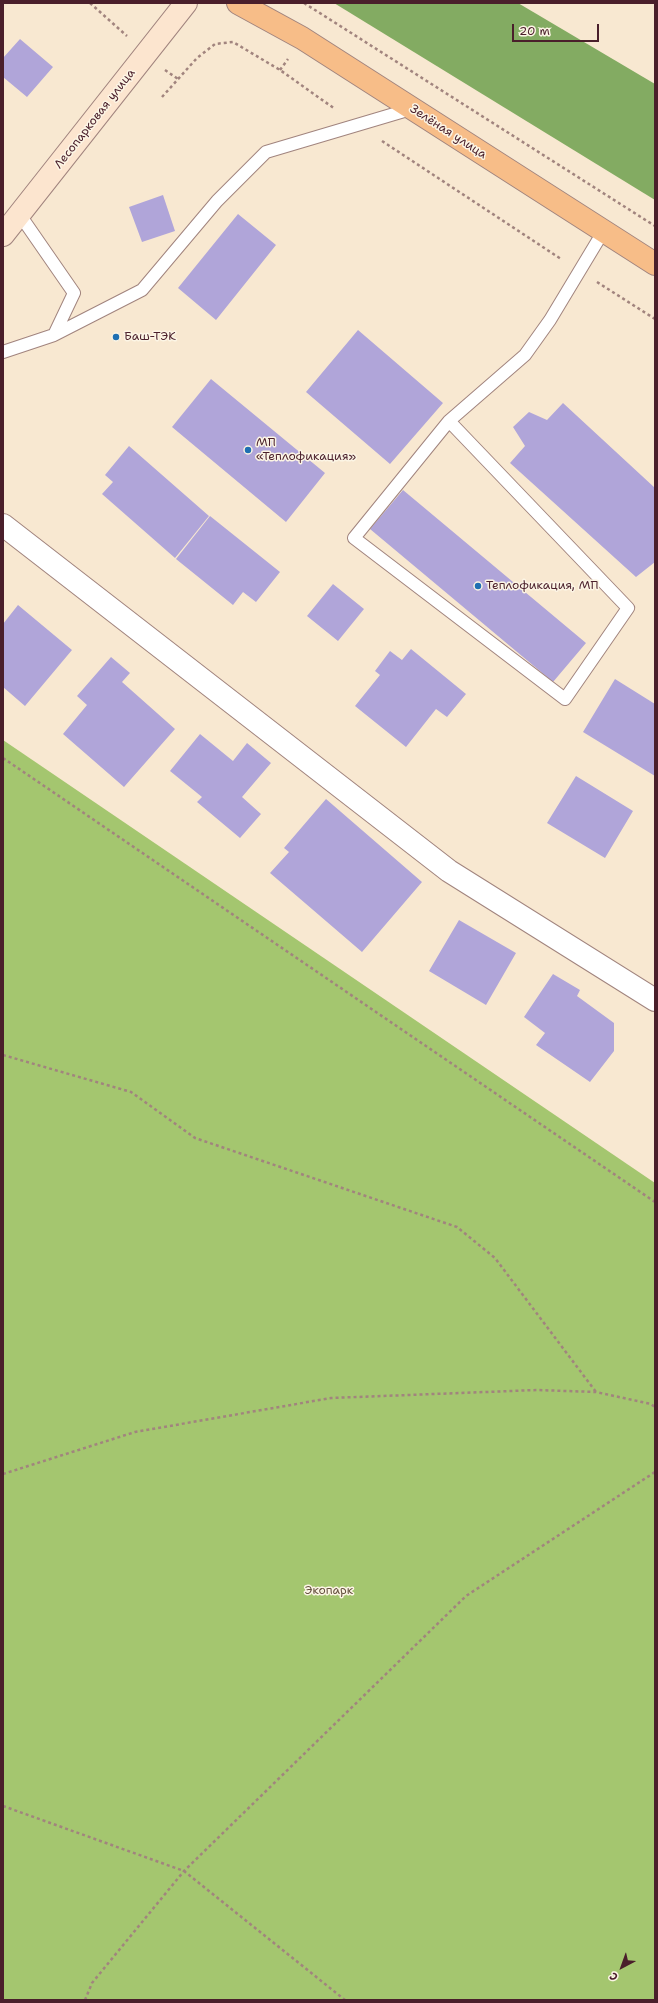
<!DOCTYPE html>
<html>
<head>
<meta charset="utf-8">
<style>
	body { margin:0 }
	#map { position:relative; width:658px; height:2003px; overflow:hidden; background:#f8e8d1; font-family:"Shantell Sans",sans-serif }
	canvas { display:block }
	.frame { position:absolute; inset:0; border:4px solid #4a1f2b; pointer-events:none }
	.north { position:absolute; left:602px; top:1947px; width:40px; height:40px; -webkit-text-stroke:3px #fcf5e5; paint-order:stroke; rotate:221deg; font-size:11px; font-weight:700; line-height:16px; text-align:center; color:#4a1f2b }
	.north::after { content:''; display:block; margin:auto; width:14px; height:18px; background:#4a1f2b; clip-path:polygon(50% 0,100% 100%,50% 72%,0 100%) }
	.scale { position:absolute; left:512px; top:24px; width:87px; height:18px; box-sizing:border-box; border:2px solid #4a1f2b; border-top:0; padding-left:5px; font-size:12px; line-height:14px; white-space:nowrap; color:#4a1f2b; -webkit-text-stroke:3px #fcf5e5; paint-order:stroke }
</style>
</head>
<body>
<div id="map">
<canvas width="658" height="2003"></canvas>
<div class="frame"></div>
<div class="north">С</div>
<div class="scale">20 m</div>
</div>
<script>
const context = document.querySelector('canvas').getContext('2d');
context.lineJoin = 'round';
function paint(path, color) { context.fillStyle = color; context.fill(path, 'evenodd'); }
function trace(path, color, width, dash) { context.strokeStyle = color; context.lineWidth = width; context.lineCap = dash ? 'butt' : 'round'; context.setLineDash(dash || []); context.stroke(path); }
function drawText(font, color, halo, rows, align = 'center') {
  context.font = font + ' "Shantell Sans",sans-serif'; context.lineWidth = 3; context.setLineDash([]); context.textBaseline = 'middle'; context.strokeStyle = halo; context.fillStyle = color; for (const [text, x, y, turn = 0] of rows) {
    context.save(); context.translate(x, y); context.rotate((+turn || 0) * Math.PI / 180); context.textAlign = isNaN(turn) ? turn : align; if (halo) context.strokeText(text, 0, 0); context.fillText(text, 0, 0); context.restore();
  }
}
paint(new Path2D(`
	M3,740L655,1183V2000H3Z`), '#a4c66f');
paint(new Path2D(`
	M334,3H518L655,84V200Z`), '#83ab62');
paint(new Path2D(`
	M20,39L53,67L27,97L3,77V58Z
	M163,195L175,231L142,242L129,207Z
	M238,214L276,245L216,320L178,288Z
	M358,330L443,403L390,464L306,392Z
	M211,379L325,473L286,522L172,427Z
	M563,403L655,488V562L636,577L510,463L525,446L513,427L529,412L547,420Z
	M129,446L209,516L175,558L102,494L113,482L105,475Z
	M403,490L586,643L553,682L370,529Z
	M210,516L280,572L256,602L243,592L233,605L176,559Z
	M333,584L364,609L338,641L307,616Z
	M18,605L72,650L25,706L3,687V624Z
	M411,649L466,694L447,717L436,709L406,747L355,706L380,675L375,671L390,651L402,660Z
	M111,657L130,673L122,682L175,729L124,787L63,734L87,705L77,696Z
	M615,679L655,704V776L583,732Z
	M200,734L233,761L247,743L271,763L242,797L261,814L240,838L197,802L202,797L170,771Z
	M576,776L633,811L605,858L547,823Z
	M326,799L422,882L362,952L270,873L289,852L284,848Z
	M459,920L516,953L486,1005L429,971Z
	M553,974L580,990L577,996L614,1023V1051L590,1082L536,1045L545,1033L524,1017Z`), '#b0a5d9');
const lane = new Path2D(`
	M54,335L142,290L217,201L266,152L411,109
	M3,352L54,335L74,293L20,215
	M449,421L628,608L565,699L354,538L449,421L525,355L550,320L603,232`);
const street = new Path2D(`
	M3,525L449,871L655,1000`);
const secondary = new Path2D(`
	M3,235L186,3`);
const primary = new Path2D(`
	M238,3L302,38L655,264`);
trace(lane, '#a1847e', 14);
trace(street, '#a1847e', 24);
trace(secondary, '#a1847e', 24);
trace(primary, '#a1847e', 24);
trace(new Path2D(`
	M90,3L127,36
	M304,3L655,226
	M165,70L178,79
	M280,70L288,59
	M162,97L197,58L215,44L233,42L280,70L335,109
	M382,141L561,259
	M597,282L655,319
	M3,758L655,1202
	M3,1055L131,1092L195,1138L457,1227L495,1258L596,1392
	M3,1474L135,1432L331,1398L537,1390L596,1392L651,1404L655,1407
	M3,1806L184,1871L345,2000
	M85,2000L92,1983L184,1871L466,1596L655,1472`), '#a1847e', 2.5, [3, 3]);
trace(lane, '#fff', 12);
trace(street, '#fff', 22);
trace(secondary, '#fce5cf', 22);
trace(primary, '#f7bd88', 22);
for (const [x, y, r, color] of [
	[116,337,4,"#1f6fb2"],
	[248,450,4,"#1f6fb2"],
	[478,586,4,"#1f6fb2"]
]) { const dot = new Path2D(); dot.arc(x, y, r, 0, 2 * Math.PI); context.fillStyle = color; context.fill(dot); trace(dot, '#fcf5e5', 1.5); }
drawText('12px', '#4a1f2b', '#fcf5e5', [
	["Лесопарковая улица",95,119,-52],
	["Зелёная улица",448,132,33]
]);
drawText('12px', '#4a1f2b', '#fcf5e5', [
	["Баш-ТЭК",124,337],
	["МП",256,443],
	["«Теплофикация»",256,457],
	["Теплофикация, МП",486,586]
], 'left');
drawText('12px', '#65513f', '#fcf5e5', [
	["Экопарк",329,1591]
]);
</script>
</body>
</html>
